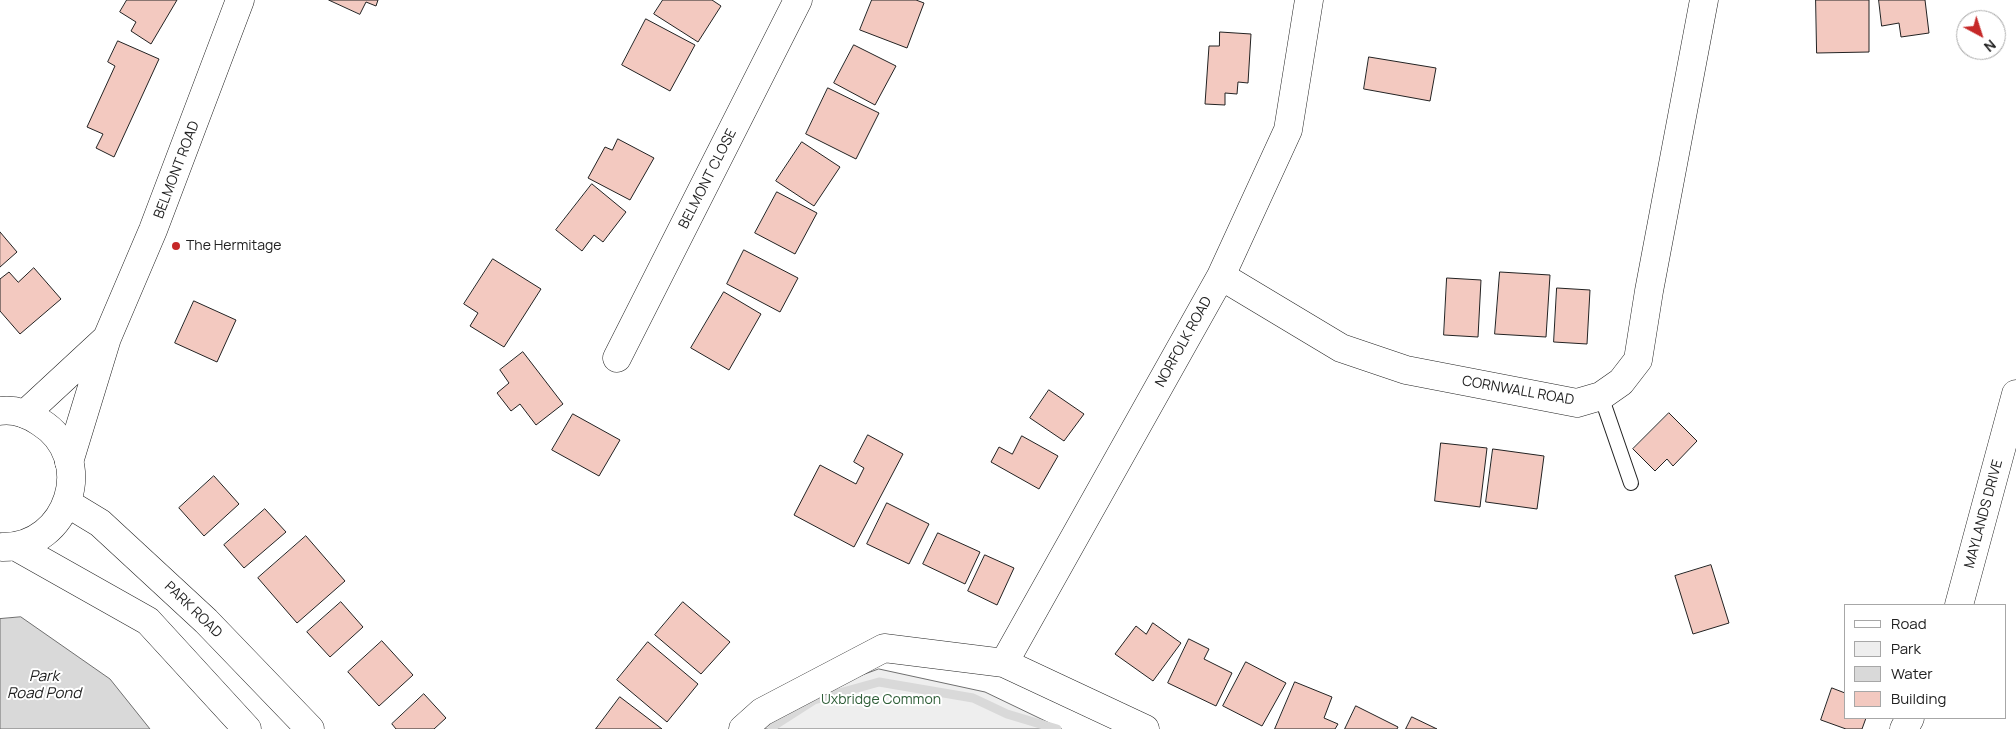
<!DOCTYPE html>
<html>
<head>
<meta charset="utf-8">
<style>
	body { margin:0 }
	#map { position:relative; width:2016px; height:729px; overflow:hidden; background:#fff; font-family:Manrope,sans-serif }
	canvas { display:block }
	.legend { position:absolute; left:1844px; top:604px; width:162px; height:115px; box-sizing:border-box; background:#fff; border:1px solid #a7a7a7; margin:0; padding:6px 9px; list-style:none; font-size:15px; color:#222 }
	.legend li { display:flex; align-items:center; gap:10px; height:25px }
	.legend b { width:25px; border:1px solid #a7a7a7 }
	.north { position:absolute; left:1956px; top:10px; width:50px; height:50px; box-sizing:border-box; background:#fff; border:1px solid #a7a7a7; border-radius:50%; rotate:140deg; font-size:14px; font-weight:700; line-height:20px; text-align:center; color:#222 }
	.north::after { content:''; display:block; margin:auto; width:18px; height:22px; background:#c62828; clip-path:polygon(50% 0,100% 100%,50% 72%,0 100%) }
</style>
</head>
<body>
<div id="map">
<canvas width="2016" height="729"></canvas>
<ul class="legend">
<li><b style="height:6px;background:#fff"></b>Road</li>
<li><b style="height:14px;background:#eee"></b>Park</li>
<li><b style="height:14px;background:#d9d9d9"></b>Water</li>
<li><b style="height:14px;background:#f3c9c0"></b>Building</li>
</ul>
<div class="north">N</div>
</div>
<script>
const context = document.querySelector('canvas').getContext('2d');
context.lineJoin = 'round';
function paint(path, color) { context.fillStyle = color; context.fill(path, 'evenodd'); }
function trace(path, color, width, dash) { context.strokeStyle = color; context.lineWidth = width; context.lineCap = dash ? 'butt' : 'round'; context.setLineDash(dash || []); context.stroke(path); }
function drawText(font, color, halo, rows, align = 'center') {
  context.font = font + ' Manrope,sans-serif'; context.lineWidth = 4; context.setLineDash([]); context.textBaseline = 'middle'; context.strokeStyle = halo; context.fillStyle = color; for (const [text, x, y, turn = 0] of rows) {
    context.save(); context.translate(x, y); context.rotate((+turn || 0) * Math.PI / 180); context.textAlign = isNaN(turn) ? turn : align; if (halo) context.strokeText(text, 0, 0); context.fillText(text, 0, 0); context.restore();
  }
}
const green = new Path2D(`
	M879,669L985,692L1062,729H743L762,712Z`);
paint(green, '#eee');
trace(green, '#6f6f6f', 1);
const water = new Path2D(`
	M21,617L110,679L150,729H0V619Z`);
paint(water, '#d9d9d9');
trace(water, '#6f6f6f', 1);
trace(new Path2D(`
	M772,729L775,725L814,700L879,682L973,698L1007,714L1057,729`), '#d9d9d9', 9);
const building = new Path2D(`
	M127,0H177L151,44L131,31L136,22L120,12Z
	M329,0H378L376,6L366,2L360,14Z
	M663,0H712L721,6L698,42L654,14Z
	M872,0H916L924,3L907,48L860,30Z
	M1816,0H1869V52L1817,53Z
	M1879,0H1925L1929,33L1901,37L1899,23L1882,26Z
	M646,19L695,45L670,91L622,65Z
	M1220,32L1251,34L1248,83L1238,82L1237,94L1225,93V105L1205,104L1209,46H1219Z
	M118,41L159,59L114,157L96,148L103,134L87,127L115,66L108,62Z
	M854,45L896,66L875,105L834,83Z
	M1369,57L1436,68L1430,101L1364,89Z
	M828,88L879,113L856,159L806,134Z
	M618,139L654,158L630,200L588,178L605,147L612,150Z
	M802,142L840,167L814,206L776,181Z
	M592,184L626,212L603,242L594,235L582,251L556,230Z
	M777,192L817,213L795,254L755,233Z
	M0,232L17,252L0,267Z
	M744,250L798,278L780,312L727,284Z
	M493,259L541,289L504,347L470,326L478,313L464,304Z
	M34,268L61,299L20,334L0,311V279L9,272L18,282Z
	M1500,272L1550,275L1546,337L1495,334Z
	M1447,278L1481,280L1478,337L1444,335Z
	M1557,288L1590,290L1587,344L1554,342Z
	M724,292L761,314L729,370L691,348Z
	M194,301L236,320L217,362L175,343Z
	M523,352L563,404L536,425L520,404L511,411L497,393L509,383L500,370Z
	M1049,390L1084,414L1064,441L1030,418Z
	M1669,413L1697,441L1673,466L1667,459L1655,471L1633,449Z
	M573,414L620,440L599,476L552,450Z
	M868,435L903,454L854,547L794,515L820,465L856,484L864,468L854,462Z
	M1022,436L1058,456L1039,489L991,462L999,447L1012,454Z
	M1441,443L1487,448L1480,507L1435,501Z
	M1493,449L1544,456L1537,509L1486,502Z
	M214,476L239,504L204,536L179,508Z
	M887,503L929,524L909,564L867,544Z
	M265,509L286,532L244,568L224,545Z
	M938,533L980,552L965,584L923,564Z
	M306,536L345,581L297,623L258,578Z
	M985,555L1014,568L997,605L968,591Z
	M1711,565L1729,623L1693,634L1675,576Z
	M341,602L363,627L330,657L307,632Z
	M683,602L730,642L701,674L655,635Z
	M1153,623L1181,643L1153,681L1115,654L1136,626L1146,634Z
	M1189,639L1209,649L1204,659L1232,673L1216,706L1168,683Z
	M382,641L413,675L379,706L348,672Z
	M648,642L698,684L667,722L617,680Z
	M1246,662L1286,683L1262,726L1223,706Z
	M1295,682L1332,697L1324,718L1338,724L1335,729H1275Z
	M1832,688L1845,693V718H1866L1862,729H1846L1821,720Z
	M424,694L446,718L434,729H396L392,724Z
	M620,697L662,729H596Z
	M1356,706L1398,727L1397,729H1345Z
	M1412,717L1437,729H1406Z`);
paint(building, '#f3c9c0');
trace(building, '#222', 1);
const service = new Path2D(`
	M1601,396L1631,483`);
const minor = new Path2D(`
	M1221,276L1341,348L1406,370L1577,403L1601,396L1621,382L1638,360L1649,291L1704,0
	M617,358L798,0
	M1959,605L2016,394
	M1004,663L1221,276L1288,130L1309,0
	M743,729L762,712L884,648L1004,663L1145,729
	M1904,729L1910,718`);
const tertiary = new Path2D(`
	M25,414L106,339
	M69,462L107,338L153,230L240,0`);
const secondary = new Path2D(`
	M0,411C14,409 28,414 40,422C98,458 69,548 2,547
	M67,503L100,523L206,621L310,729
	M15,546L148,621L247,729`);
trace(service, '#222', 16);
trace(minor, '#222', 29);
trace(tertiary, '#222', 29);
trace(secondary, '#222', 29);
trace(service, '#fff', 14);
trace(minor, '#fff', 28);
trace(tertiary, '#fff', 28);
trace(secondary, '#fff', 28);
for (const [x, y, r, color] of [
	[176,246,5,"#c62828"]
]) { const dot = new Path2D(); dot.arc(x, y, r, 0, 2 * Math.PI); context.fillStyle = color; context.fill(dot); trace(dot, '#fff', 2); }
drawText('14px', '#222', '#fff', [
	["BELMONT ROAD",177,170,-69],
	["BELMONT CLOSE",708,179,-63],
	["NORFOLK ROAD",1184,342,-61],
	["CORNWALL ROAD",1518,391,10],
	["MAYLANDS DRIVE",1984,514,-75],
	["PARK ROAD",193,610,44]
]);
drawText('14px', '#222', '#fff', [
	["The Hermitage",186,246]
], 'left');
drawText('14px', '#2f5e38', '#fff', [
	["Uxbridge Common",881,700]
]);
drawText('italic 15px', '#222', '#fff', [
	["Park",44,677],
	["Road Pond",44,694]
]);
</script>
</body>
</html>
